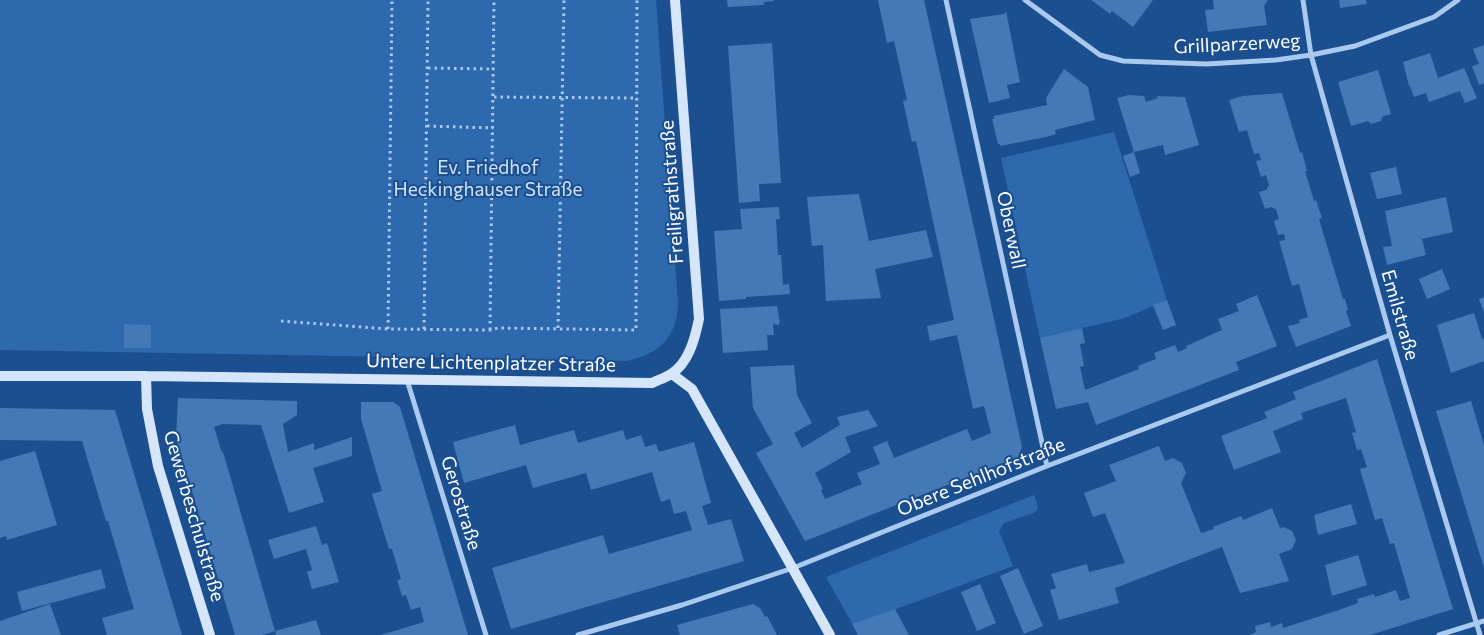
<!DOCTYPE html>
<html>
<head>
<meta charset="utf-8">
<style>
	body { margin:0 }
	canvas { display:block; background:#1b4f8f }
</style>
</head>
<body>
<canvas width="1484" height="635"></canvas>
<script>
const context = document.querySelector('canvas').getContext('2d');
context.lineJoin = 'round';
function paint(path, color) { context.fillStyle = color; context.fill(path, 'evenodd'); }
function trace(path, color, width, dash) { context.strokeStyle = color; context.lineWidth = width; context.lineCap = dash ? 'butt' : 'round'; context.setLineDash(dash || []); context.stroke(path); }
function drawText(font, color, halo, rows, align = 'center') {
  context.font = font + ' Commissioner,sans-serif'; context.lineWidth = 4; context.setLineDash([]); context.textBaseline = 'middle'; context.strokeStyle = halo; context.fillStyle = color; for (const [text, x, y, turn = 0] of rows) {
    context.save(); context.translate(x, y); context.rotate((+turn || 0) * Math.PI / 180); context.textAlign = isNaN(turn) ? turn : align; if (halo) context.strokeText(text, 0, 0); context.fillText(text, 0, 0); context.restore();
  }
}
paint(new Path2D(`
	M0,0H656L678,304C676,339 659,354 626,361L0,350Z
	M1114,132L1167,300L1125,318L1040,338L1001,158Z
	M1034,495L1038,507L1036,512L1004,523L999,531L1013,566L853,625L826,577Z`), '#2e69ad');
paint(new Path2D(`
	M727,0H774V1L764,2V5L728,7Z
	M878,0H924L1022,447L1018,457L805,541L756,453L773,444L753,408L750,367L794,365L797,395L812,423L794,433L802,448L840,425L837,417L868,410L878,426L845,437L851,452L815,473L823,489L821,490L825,499L862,484L857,473L880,464L873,447L887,441L894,458L967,429L972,441L991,433L984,406L973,409L957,335L930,341L927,326L954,320L916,141L912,142L903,101L907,100L894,41L887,43Z
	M1091,0H1153L1133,27L1112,11L1110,14Z
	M1213,0H1268L1264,6L1267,25L1208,32L1205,10L1214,9Z
	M1339,0H1366L1367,4L1340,8Z
	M1006,11L1020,82L1007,85L1010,98L989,103L970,19L1004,14Z
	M772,43L781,183L759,184L760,201L739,203L728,46Z
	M1484,45V83L1479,85L1472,66L1479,64L1473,49Z
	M1430,53L1438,78L1464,68L1477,98L1465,103L1460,91L1429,102L1426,93L1414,97L1410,86H1409L1403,62Z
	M1064,69L1088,87L1095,120L1055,130L1056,134L1046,137L1000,146V144H998L992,119H994V116L1047,105L1046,98Z
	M1378,70L1391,114L1382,117L1381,121L1371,124L1368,121L1351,126L1338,82Z
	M1282,93L1300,153L1302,152L1307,171H1305L1314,201L1316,200L1322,218L1319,219L1343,299H1345L1348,310L1346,311L1351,326L1296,347L1288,326L1300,323L1299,320L1308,317L1299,284L1292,286L1279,241L1285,240L1284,234L1278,235L1274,221L1279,219L1276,209L1271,207L1265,209L1259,192L1266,190L1269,185L1266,175L1261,177L1256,161L1261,160L1259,153L1254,154L1247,130L1239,132L1229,100L1243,96Z
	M1129,95L1144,96L1146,102L1158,98L1157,96L1185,97L1199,145L1165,155L1163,145L1134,152L1117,98Z
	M1134,152L1140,173L1130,177L1123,156Z
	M1396,167L1402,194L1377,199L1370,173Z
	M859,194L869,241L926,230L933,257L875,269L881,298L826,301L823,245L812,246L807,197Z
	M1446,197L1453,232L1422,239L1426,255L1387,265L1383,247L1392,246L1385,211Z
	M779,207L780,219H776L778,255H781L783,285L789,284L790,294L746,297V299L719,301L714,231L742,229L740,209Z
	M1442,269L1450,289L1427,299L1419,279Z
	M1257,295L1277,346L1236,362L1239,370L1096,425L1088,402L1056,409L1040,338L1082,328L1085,343L1080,344L1084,366L1080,367L1085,390L1139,369L1138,366L1156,359L1154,353L1175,345L1178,352L1187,348L1186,346L1222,330L1218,319L1239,311L1236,304Z
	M1484,297V313L1479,299Z
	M1167,300L1176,325L1163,330L1153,305Z
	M777,306L780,323L778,325L773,324L774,335H767L768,350L723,353L720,309Z
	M1474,313L1482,339H1484V361L1451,373L1437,325Z
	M124,324L151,325V348H124Z
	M1377,359L1453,609L1370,635H1249L1256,632L1255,626L1270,622L1271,627L1282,623L1283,628L1336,611L1358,603L1357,599L1374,594L1375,597L1396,590L1400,601L1410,598L1394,543L1390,544L1382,518L1375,520L1360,469L1367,467L1361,449L1357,450L1352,433L1356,432L1346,398L1301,413L1303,419L1273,431L1281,452L1234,470L1221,436L1267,418L1264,412L1296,399L1293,392Z
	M178,398L297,401V415L283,424L288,452L314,443V450L352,437V456L313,468L324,502L289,513L261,425L223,424L214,427L222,453L223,452L275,631L263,635H235L176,438Z
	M1471,401L1484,445V568L1436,411Z
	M361,402H393L400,407L468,635H381L424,622L420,607L411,610L406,595L402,596L397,580L401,579L392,549H389L372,494L382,491L361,419Z
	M0,408L115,410L182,635H107L102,618L134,609L108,521H106L82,441L0,440Z
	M515,425L520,445L574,430L578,443L623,430L626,440L641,435L645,447L656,444L659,452L694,442L711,503L702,506L708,525L731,519L744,561L511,629L492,568L603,535L609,554L692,530L686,511L674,514L670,499L661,502L652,472L591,490L586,473L533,488L526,465L464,483L453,442Z
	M1159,446L1165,461L1173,458L1182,463L1186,473L1181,483L1201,533L1214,529L1213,527L1241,516L1243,520L1272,508L1280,528L1284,527L1292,531L1296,540L1292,549L1279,554L1289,581L1240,593L1222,547L1115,588L1119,603L1059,620L1050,590L1056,588L1051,574L1087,564L1089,572L1125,563L1105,513L1093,517L1084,493L1116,481L1109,465Z
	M35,451L57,525L7,540L6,536L0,538V461Z
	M1351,504L1357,524L1318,535L1314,515Z
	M316,526L322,545L327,543L339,582L312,589L307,572L312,570L306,549L274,559L268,540Z
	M1358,555L1367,585L1332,596L1325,565Z
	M1018,568L1043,626L1024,634L1000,576Z
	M101,569L106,588L22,611L17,592Z
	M980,584L996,623L977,631L961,592Z
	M50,604L61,635H0V621Z
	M753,604L760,608L765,617L767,616L777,635H680L677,625Z
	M895,609L909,635H858L852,624Z
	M316,620L321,635H276L275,631Z`), '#4478b7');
trace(new Path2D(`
	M428,68L494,69
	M494,97L636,98
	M427,126L493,128
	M281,321L388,329L490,330L498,328L636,330L637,0
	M558,328L564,0
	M388,329L392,0
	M424,329L428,0
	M490,330L494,0`), '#a9c9ee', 3, [2.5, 4]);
trace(new Path2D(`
	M946,0L1047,466
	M1025,0L1100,55L1123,61L1206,64L1276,60L1311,55L1355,46L1434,17L1458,0
	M1303,0L1311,55L1390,335L1480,635
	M407,380L486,635
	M578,635L682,605L793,568L1047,466L1390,335
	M1439,635L1484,621`), '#a9c9ee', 5);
trace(new Path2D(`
	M672,374L692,389L830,635
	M0,376H146L652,383C658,380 665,378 671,374C689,363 695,338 699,319L675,0
	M146,376L147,409L158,466L210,635`), '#d6e6fa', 10);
drawText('19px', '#fff', '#1b4f8f', [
	["Grillparzerweg",1237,44,-3],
	["Freiligrathstraße",672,192,-94],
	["Oberwall",1011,230,78],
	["Emilstraße",1400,315,74],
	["Untere Lichtenplatzer Straße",491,363,1],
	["Obere Sehlhofstraße",981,477,-22],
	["Gerostraße",461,503,73],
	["Gewerbeschulstraße",194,516,74]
]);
drawText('19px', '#cfe3fa', '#1b4f8f', [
	["Ev. Friedhof",488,168],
	["Heckinghauser Straße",488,190]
]);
</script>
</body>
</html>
